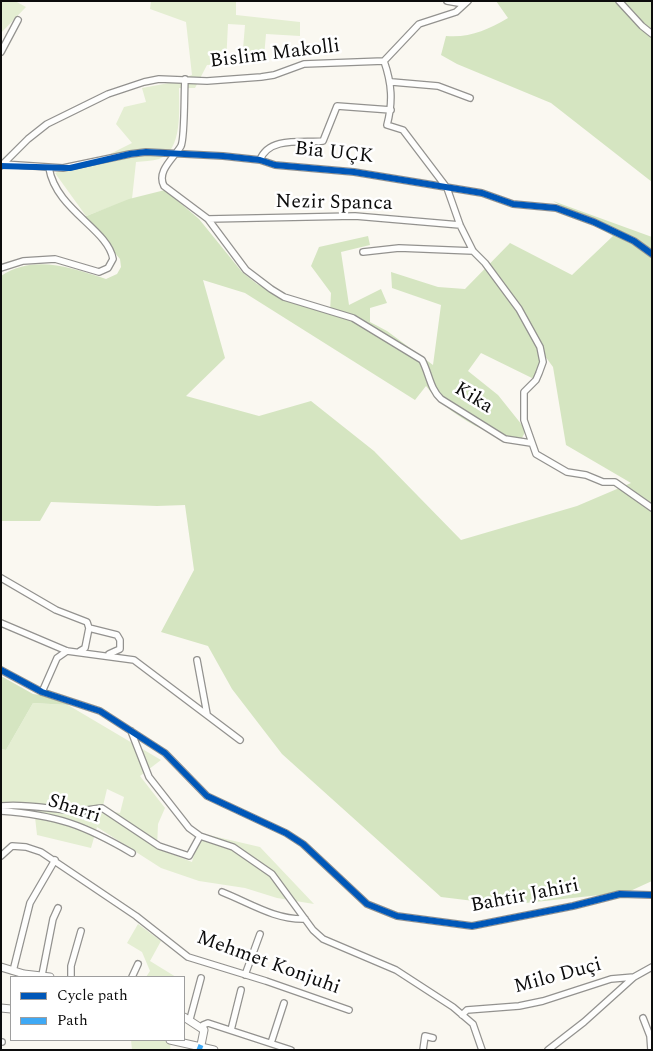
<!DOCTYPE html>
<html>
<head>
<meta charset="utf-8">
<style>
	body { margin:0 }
	#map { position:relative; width:653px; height:1051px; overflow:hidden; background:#faf8f1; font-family:Spectral,serif }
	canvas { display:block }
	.frame { position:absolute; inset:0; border:2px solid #0c0c0c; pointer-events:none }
	.legend { position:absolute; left:10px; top:976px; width:175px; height:65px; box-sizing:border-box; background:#fff; border:1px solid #9e9e9e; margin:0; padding:6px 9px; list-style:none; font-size:15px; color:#0c0c0c }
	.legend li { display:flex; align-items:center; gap:10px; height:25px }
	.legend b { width:25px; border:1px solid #9e9e9e }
</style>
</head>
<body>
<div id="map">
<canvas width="653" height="1051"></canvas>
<div class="frame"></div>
<ul class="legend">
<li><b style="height:6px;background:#0057b8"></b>Cycle path</li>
<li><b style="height:6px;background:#3fa9f5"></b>Path</li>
</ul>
</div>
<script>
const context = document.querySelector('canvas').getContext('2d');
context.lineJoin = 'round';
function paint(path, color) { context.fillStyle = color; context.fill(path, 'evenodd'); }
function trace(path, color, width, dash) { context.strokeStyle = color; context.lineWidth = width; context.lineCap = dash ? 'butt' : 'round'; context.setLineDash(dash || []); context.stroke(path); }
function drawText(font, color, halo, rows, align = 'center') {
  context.font = font + ' Spectral,serif'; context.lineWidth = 5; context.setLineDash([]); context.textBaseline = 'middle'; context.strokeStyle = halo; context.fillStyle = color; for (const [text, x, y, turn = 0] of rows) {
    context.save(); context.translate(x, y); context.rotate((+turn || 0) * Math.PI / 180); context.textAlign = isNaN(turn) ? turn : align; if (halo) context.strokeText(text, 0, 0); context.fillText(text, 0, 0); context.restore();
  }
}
paint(new Path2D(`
	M1,1H15L26,7L1,33Z
	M151,1H236V15L300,22V36L266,34L264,57L242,61L245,25L228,24L226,64L207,65L195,88H179C179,108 183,151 159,159C152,161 143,161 136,162L132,199L86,216L55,173L81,162L106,156L132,143L116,124L124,107L146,102L142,88L169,83L192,75L186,22L150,9Z
	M33,703L68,705L161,760L140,776L165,808L158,824L157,848L192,862L200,833L260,847L314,904L277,898L245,888L199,881L161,868L97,827L91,848L37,835L34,808L1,804V749L6,750ZM107,789L124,797L120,813L102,810Z
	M138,924L161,941L150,961L176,977H146L150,971L142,952L127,943Z
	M131,1040H171L170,1050H132Z`), '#e4eed2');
paint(new Path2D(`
	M496,1H652V182L551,103L457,64L441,55L446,36C470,38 487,30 508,18Z
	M165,190L199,219L242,272L257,284L284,297L286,301L330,312L331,293L311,266L319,247L368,236L370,245L341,252L349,305L381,289L387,303L370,308V322L387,331L433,365L441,305L392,288L391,272L438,287L465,289L510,243L572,275L613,236L553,201L652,237V881L628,892L507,905L441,897L282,754L232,689L208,646L161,632L194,570L185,505L157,506L51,502L40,521H1V276C34,254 71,268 106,279L117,274L121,267L120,259L84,217L129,199ZM203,280L245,293L415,400L426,386C448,414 486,436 521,440L526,430L498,395L468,371L481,353L536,380L542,352L553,367L566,445L631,483L577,506L461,540L374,451L311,401L259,416L186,396L225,358Z
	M1,676L33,694L64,698L68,705L33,703L6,750L1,749Z`), '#d5e5c1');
const minor = new Path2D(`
	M447,1L464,4
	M619,1L642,26L652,34
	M1,52L18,20
	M384,61C392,84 393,102 387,125L403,130L447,188L460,225L473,251L485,263L519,309L540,347L543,362L539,373L536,380L524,392V420L536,454L567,472L586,475L603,482H615L652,508
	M185,79C184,91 185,138 181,146C174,158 156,171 164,186L208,219L246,270L271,289L284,297L353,318L422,360C429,373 430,389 441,399L505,439L531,443
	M392,82L438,86L470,98
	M260,160C269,136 304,143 323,141L337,106L391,110
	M3,164L63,168L130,154L146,152L223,156L260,160L275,165L354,172L482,193L513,204L556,208L594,222L634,241L652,254
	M1,166L28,139L47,124L108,94L144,82L159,79L207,81L261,77L274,75L304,64L384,61L419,24L456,12L468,1
	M208,219L355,216L460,225
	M363,252L399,248L473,251
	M1,268L23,261L55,259L99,272L108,268L113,259C108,229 56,210 49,168
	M1,578L56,610L87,622L89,628L85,648L80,651
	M1,623L67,651L134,660L240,740
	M89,628L117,635L120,640V649L109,654
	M197,660L207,714
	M1,670L42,692L100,711L165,753L207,796L286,833L303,844L367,904L397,916L472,926L573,906L620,894L652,895
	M42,692L57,658L67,651
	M131,731L149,777L189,828L200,836L233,847L272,874L313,930L323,939L396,970L453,1007L473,1024L482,1050
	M1,806C28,803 52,810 79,811C87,811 94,808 102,808L159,846L189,856L200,836
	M1,811C57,815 84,825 132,853
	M1,856L12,846L26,847L41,852L136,916L188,957L266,981L349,1010
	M222,892C250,903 275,920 305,919
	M13,971L30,903L55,860
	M42,975L53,919L58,908
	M245,975L260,934
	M71,977V966L81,931
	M132,977L138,964
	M462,1015L467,1010L519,1006L543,1001L611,979L634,977
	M643,1018L650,1036L651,1050
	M190,1019L201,978
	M204,1030L203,1025L208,1023L291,1050
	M231,1030L241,990
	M1,1042H2
	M271,1043L284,1003
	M423,1050L425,1036L433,1038
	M548,1050L584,1022L634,977L652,967`);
const tertiary = new Path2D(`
	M1,967L24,974L50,977
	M1,1008L11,1009
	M184,1017L204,1030L201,1045
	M170,1040L214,1050`);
trace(minor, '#93928f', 8);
trace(tertiary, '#93928f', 9);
trace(minor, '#fefefd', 5.5);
trace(tertiary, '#fefefd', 7);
trace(new Path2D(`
	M1,1042H2
	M199,1050L201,1045`), '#3fa9f5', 5, [10, 5]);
trace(new Path2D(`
	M1,166L70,168L130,154L146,152L223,156L260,160L275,165L354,172L482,193L513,204L556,208L594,222L634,241L652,254
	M1,670L42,692L100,711L165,753L207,796L286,833L303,844L367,904L397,916L472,926L573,906L620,894L652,895`), '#0057b8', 6);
drawText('20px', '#0c0c0c', '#fff', [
	["Bislim Makolli",275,55,-7],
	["Bia UÇK",334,154,6],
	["Nezir Spanca",334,204,1],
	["Kika",473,399,32],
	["Sharri",74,810,18],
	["Bahtir Jahiri",525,897,-11],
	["Mehmet Konjuhi",268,964,20],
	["Milo Duçi",558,977,-15]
]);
</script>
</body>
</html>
